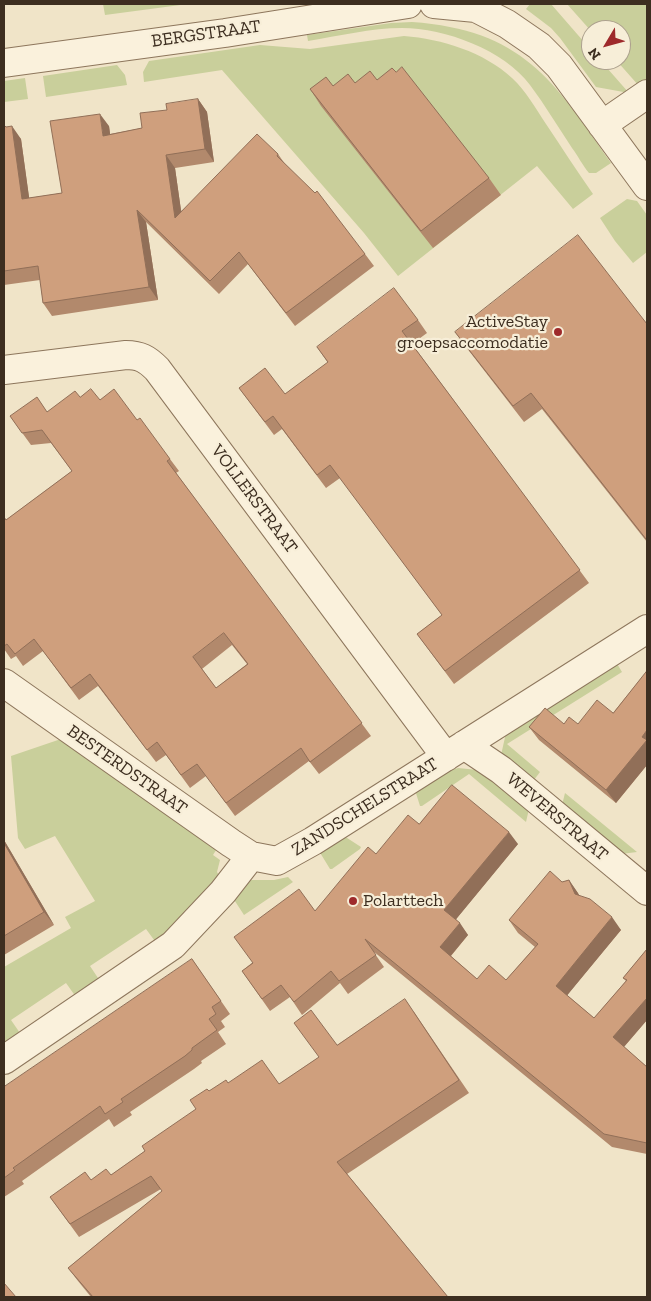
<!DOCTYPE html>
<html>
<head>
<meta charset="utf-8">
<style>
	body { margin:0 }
	#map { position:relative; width:651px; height:1301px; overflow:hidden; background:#f0e4c8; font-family:"Zilla Slab",serif }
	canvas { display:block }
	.frame { position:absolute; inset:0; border:5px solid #3d2e20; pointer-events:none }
	.north { position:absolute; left:581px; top:20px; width:50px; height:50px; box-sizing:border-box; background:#f7eed8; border:1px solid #ada18e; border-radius:50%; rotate:233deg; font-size:14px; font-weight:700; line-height:20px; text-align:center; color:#3d2e20 }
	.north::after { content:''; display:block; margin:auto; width:18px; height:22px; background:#9e2a2b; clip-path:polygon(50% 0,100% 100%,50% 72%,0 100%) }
</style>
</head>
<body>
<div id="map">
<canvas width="651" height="1301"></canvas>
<div class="frame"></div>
<div class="north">N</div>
</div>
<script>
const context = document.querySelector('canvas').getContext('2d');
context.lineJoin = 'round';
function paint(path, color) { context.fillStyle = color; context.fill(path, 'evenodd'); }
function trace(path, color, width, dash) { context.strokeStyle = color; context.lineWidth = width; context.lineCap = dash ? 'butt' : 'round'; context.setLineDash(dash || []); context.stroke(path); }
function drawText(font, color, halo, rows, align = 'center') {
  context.font = font + ' "Zilla Slab",serif'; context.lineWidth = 4.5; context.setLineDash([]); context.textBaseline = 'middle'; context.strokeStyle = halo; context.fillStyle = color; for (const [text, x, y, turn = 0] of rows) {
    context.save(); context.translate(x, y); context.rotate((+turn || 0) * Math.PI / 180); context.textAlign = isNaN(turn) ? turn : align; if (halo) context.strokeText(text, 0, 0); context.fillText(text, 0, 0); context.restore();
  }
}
paint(new Path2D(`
	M103,4H188L105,15Z
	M530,4H551L591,50V60H600L629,93L596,87L560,38L551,28L526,9Z
	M567,4H647V80L639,86L616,60H621V30L591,31Z
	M412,22C522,30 553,79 611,163L596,173H589C583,166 578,156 572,148C558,127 545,105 530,85C504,50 445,28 402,28C371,28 339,36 308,41L307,35L391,23Z
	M404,36C442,39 484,52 512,78C526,91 536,109 546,124C562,148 577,171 593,194L573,209L537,166L398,276L364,233L222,70L144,82L143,72L149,61L260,45L310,49Z
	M117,65L125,75L127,85L46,97L43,76Z
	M25,78L28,99L4,102V81Z
	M627,199L637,201L647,215V252L633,263L615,241L600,218Z
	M616,662L622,672L507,744L540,772L534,780L501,755L506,733Z
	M58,740H66L218,847L213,855L220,860L217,872L222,880L157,944L146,929L90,966L100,981L76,997L66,983L11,1020L22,1036L4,1048V967L71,928L65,917L95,901L55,836L25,849L18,838L11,756Z
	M458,768L478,770L529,809L526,822L469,774L422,806H420L415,790L446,772Z
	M565,793L637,852L621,854L562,805Z
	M344,836L361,847L360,849L332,869H330L319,851Z
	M288,877L293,882L244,915L231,895L249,880H274Z`), '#c9cf9b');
const minor = new Path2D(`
	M434,4L476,8L507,24L539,46L559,66L647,186
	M4,63L225,33L408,4
	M602,125L647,94
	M4,370L126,355C140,355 147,359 157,369L446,757
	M4,683L231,843L251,856
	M464,745L501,770L647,891
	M4,1060L173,945L223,892L251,856L277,861L313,841L647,629`);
trace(minor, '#8d765c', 30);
trace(minor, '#faf1dc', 28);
paint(new Path2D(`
	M377,80L489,178L501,195L433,248L321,106L310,89Z
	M198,99L207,112L214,162L175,168L181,211L278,154L285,164L365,254L374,266L295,326L248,264L219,294L146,222L158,300L52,316L43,303L40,280L4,285V125L21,139L29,198L62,193L109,126L110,134L142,128L167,110Z
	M418,320L427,333L412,344L589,583L454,684L417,634L442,615L340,478L326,488L282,429L274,435L239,388L285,394L328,363L317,347Z
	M647,324V542L542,409L524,422L466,347L455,332Z
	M80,397L100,400L137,420L170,459L179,471L176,473L371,736L319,774L309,761L235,816L206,776L190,788L166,755L156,762L98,686L79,700L43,651L23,666L16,656L11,659L4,649V517L6,520L72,471L51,443L31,445L10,416L47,412ZM232,645L247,664L216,688L202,669Z
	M647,671V765L616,803L539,740L529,727L564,724H578L613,713Z
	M419,824L518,844L456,919L468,935L451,956L477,979L506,980L535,947L518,933L509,920L562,882L569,880L579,895L621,930L567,995L594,1018L626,981L623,978L647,949V1020L624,1047L647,1067V1154L612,1147L373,951L384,967L348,994L340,983L302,1015L290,997L270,1011L242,971L315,911L376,854Z
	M4,840L54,925L4,955Z
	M192,959L230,1014L221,1021L225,1027L218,1032L226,1044L201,1061L202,1063L194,1069L130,1112L132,1115L114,1127L109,1119L22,1181L24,1184L4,1197V1087Z
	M414,1012L469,1093L347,1174L448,1297H91L78,1281L68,1268L162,1191L161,1189L79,1237L50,1197L91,1180L111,1175L145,1151L196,1109L209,1091L228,1083L279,1084L337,1045Z`), '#b2896c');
paint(new Path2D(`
	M198,99L207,112L214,162L205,149Z
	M100,114L109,126L112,148L103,136Z
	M12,126L21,139L31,211L22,199Z
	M166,155L175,168L184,231L175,218Z
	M137,210L146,222L158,300L149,287Z
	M647,730V765L616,803L606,790L642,737Z
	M509,832L518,844L453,923L444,910Z
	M4,840L54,925L44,912L4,843Z
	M569,880L578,893L584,906L575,894Z
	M612,917L621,930L565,998L556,986Z
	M460,923L468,935L448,959L440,947Z
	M647,998V1020L622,1049L613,1037Z`), '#916f58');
const building = new Path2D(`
	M402,67L489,178L421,231L310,89L326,77L333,86L348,74L355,83L370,71L377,80L392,68L396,72Z
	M198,99L205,149L166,155L175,218L257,134L278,154L277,156L315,193L317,191L365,254L286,313L239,252L210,281L137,210L149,287L43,303L38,266L4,271V125L6,127L12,126L22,199L62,193L50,121L100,114L103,136L142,128L140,113L167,110L166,104Z
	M578,235L647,324V539H646L531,393L513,406L455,332Z
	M394,288L418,320L402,331L580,570L445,671L417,634L442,615L330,465L317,475L273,416L265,422L239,388L265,368L285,394L328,362L317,347Z
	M91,389L100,400L114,389L137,420L140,418L170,459L167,461L362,723L310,762L301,748L226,803L197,764L181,775L157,742L147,750L90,674L71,688L34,639L15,654L7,644L4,646V517L6,520L72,471L42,430L22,433L10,416L37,397L47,412L75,391L80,397ZM224,633L248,664L216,688L193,657Z
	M647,671V730L642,737L647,740L606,790L529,727L545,708L564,724L569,717L578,724L597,700L613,713Z
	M452,785L509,832L444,910L460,923L440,947L477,979L489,965L506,980L538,944L509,920L550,871L562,882L569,880L575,894L590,899L612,917L556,986L594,1018L627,980L623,978L647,949V998L613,1037L647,1067V1143L604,1134L365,939L376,955L339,981L331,971L294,1002L281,985L262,999L242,971L253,963L234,937L299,889L315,911L368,847L376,854L408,815L419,824Z
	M4,843L44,912L4,936Z
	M192,959L221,1001L212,1007L216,1014L209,1019L217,1030L192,1048V1050L185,1056L121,1099L123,1102L105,1114L100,1106L13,1168L15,1170L4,1178V1087Z
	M405,999L459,1080L337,1162L448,1297H93L68,1268L162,1191L151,1176L70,1224L50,1197L85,1172L91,1180L106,1169L111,1175L145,1151L142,1146L196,1109L190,1100L207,1089L209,1091L226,1080L228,1083L262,1060L279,1084L319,1057L294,1023L311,1010L337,1045Z
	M4,1283L16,1297H4Z`);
paint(building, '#cf9f7d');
trace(building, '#916f58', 1);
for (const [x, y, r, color] of [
	[558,332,5,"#9e2a2b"],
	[353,901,5,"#9e2a2b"]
]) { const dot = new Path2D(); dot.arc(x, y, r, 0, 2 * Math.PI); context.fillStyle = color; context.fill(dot); trace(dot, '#f7eed8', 2); }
drawText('18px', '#3d2e20', '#f7eed8', [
	["BERGSTRAAT",206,34,-8],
	["VOLLERSTRAAT",254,499,53],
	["BESTERDSTRAAT",127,770,35],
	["ZANDSCHELSTRAAT",365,807,-32],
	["WEVERSTRAAT",557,817,40]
]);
drawText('18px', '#3d2e20', '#f7eed8', [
	["ActiveStay",548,322],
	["groepsaccomodatie",548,343],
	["Polarttech",363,901,"left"]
], 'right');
</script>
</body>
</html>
